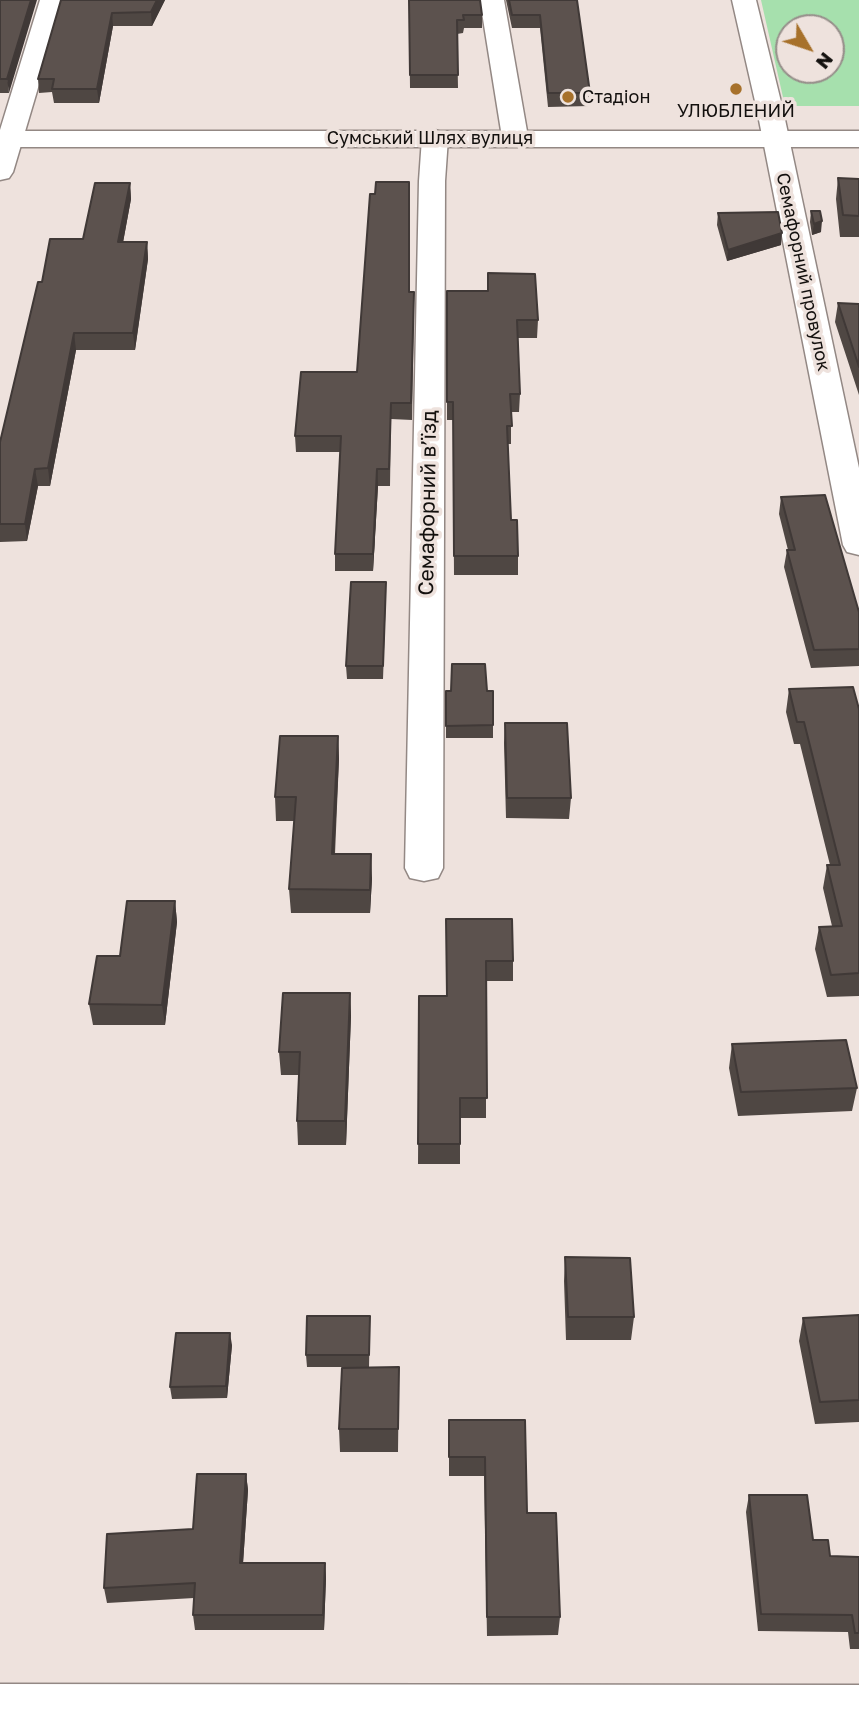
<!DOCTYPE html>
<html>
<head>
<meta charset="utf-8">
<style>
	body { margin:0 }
	#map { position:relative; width:859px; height:1722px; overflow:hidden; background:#eee2dd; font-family:"Golos Text",sans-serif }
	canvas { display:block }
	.north { position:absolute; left:775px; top:14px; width:70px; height:70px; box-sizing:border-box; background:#eee2dd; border:2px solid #968e8a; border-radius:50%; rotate:129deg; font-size:19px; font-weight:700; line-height:28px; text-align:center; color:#13100e }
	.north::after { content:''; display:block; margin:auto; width:24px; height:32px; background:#a7712b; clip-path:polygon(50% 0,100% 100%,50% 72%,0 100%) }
</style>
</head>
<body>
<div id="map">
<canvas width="859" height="1722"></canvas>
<div class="north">N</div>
</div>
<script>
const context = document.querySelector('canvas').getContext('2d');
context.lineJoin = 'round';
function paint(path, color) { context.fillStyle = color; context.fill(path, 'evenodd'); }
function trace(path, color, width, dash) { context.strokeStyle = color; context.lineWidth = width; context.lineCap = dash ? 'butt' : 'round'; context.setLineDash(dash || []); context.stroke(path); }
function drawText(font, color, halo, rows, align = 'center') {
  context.font = font + ' "Golos Text",sans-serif'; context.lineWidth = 7; context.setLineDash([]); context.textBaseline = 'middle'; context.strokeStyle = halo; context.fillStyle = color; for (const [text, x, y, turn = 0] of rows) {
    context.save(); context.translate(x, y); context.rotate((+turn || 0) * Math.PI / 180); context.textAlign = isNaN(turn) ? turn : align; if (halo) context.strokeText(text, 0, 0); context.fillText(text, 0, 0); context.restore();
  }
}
paint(new Path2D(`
	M761,0H859V106H785ZM789,28H831V70H789Z`), '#a6e0ad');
const minor = new Path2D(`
	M40,0H64L13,172L9,178L0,180V130Z
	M480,0H504L528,137L524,142L515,145L506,142L502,137Z
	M732,0H756L783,110L859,468V555L847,552L843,545L757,110Z
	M435,130L444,133L448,138L445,181L443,868L438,878L424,881L410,878L405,868L419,181L422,138L426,133Z
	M0,1684L859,1685V1722H0Z`);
const secondary = new Path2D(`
	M0,131H859V147H0Z`);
trace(minor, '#938884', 3);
trace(secondary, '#938884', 3);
paint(minor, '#fff');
paint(secondary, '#fff');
paint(new Path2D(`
	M0,0L9,93H0Z
	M61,0H165L152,26H113L99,103H54L52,92L39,93L38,79Z
	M409,0L482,15V28H464L463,33L457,34L458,88H410Z
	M506,0H577L590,93L589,106L548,107L540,28H512Z
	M838,178L859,179V237H840L836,199Z
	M130,183L131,199L123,242H147L148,259L135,350H76L50,486H38L27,541L0,542V442L42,282L83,239Z
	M811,211L821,232L812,235L810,222Z
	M718,213L781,245L727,261L717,225Z
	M488,273L538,320L537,338H518L520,394L519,412H511V444H508L511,520L518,556V575H454L453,420H447V291H487Z
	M409,292L414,308L412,420L391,419L390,486H378L373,571H335V554L340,452H296L295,436L357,372Z
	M838,303L859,304V395L835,322Z
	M781,497L859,612V666L811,668L784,567L787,550H788L779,514Z
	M386,595L383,679H347L346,666Z
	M789,689L859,709V996L827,997L815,949L819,927L832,926L823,888L827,865H830L800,744H794L786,712Z
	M446,691L493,725V738H446Z
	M505,723L571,798L569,819L506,818L504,743Z
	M338,736L339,759L335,854L372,878L370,913H291L289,889L294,821H276L275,797Z
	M175,901L177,922L165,1025H93L89,1004L120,956Z
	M446,919L513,961V981H486V1118H460V1164H418L419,996H446Z
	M350,993L351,1016L346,1145H298L297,1121L299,1075H281L279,1052Z
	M732,1044L857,1088L852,1111L738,1116L729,1068Z
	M565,1257L634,1317L631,1340H566L564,1281Z
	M859,1315V1422L815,1424L799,1341L803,1318Z
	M370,1316L369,1367H307L306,1355Z
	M232,1345L227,1398L172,1399L170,1387Z
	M399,1367L398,1452H340L339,1429Z
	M449,1420H525L527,1513L560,1617L558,1635L487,1636L484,1476H449Z
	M246,1474L248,1490L243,1563H325L326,1578L324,1630H195L193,1615L194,1598L107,1603L104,1588L193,1529Z
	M749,1495L813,1540L830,1556L859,1557V1649H850L848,1632L758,1631L746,1512Z`), '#4f4743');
paint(new Path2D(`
	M31,0H37L9,93L7,79Z
	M157,0H165L152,26L151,12Z
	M112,13L113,26L99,103L97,89Z
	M130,183L131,199L120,259L118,242Z
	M822,221L821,232L812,235L814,224Z
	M782,233L781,245L727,261L728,250Z
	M147,242L148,259L135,350L133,333Z
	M74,333L76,350L50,486L48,468Z
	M35,469L38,486L27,541L25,524Z
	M377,469L378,486L373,571V554Z
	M338,736L339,759L333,878L332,854Z
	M371,854L372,878L370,913V890Z
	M175,901L177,922L165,1025L162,1005Z
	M350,993L351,1016L346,1145L345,1121Z
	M230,1333L232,1345L227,1398L226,1386Z
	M246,1474L248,1490L242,1578L240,1563Z
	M325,1563L326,1578L324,1630L323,1615Z`), '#403937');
const building = new Path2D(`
	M0,0H31L7,79H0Z
	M61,0H157L151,12L112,13L97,89H52L54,79H38Z
	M409,0H480L482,15H463L464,20H457L458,75H410Z
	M509,0H577L590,93H548L540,15H512Z
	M838,178L859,179V216L843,215Z
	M376,182H409V292H414L411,403H391L389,469H377L373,554H335L341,436H295L301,372H357L370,194H375Z
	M95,183H130L118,242H147L133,333H74L48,468L35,469L25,524H0V442L38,282H42L50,239H83Z
	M811,211H820L822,221L814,224Z
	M778,212L782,233L728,250L718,213Z
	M488,273L535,274L538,320H517L520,394H510L512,426H507L511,520H517L518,556H454L453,402H447V291H488Z
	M838,303L859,304V367Z
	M825,495L859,612V649L814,650L787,550H795L781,497Z
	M351,582H386L383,666H346Z
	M452,664H485L487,691H493V725L446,726V691H451Z
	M853,687L859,709V973L831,975L819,927L842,926L827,865H840L804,722H797L789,689Z
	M505,723H567L571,798H507Z
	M280,736H338L332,854H371L370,890L289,889L296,797H275Z
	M127,901H175L162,1005L89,1004L97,956H120Z
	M446,919H512L513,961H486L487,1098H460V1144H418L419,996H447Z
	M283,993H350L345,1121H297L300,1052H279Z
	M846,1040L857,1088L741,1092L732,1044Z
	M565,1257L630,1258L634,1317H568Z
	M859,1315V1400L820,1402L803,1318Z
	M307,1316H370L369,1355H306Z
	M176,1333H230L226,1386L170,1387Z
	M399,1367L398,1429H339L342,1368Z
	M449,1420H525L527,1513H556L560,1617H487L485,1457H449Z
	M197,1474H246L240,1563H325L323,1615H193L195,1583L104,1588L107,1534L193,1529Z
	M749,1495H807L813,1540H828L830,1556L859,1557V1633H855L852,1615L761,1614Z`);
paint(building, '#5c524e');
trace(building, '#403937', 2);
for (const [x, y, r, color] of [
	[736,89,7,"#a7712b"],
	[568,97,7,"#a7712b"]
]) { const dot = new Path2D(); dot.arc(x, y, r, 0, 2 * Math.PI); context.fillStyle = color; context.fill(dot); trace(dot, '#eee2dd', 2.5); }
drawText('18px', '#13100e', '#eee2dd', [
	["Стадіон",582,97],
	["УЛЮБЛЕНИЙ",736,111,"center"]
], 'left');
drawText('18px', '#13100e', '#eee2dd', [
	["Сумський Шлях вулиця",430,138],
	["Семафорний провулок",803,272,78]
]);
drawText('21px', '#13100e', '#eee2dd', [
	["Семафорний в’їзд",428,503,-89]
]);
</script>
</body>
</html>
